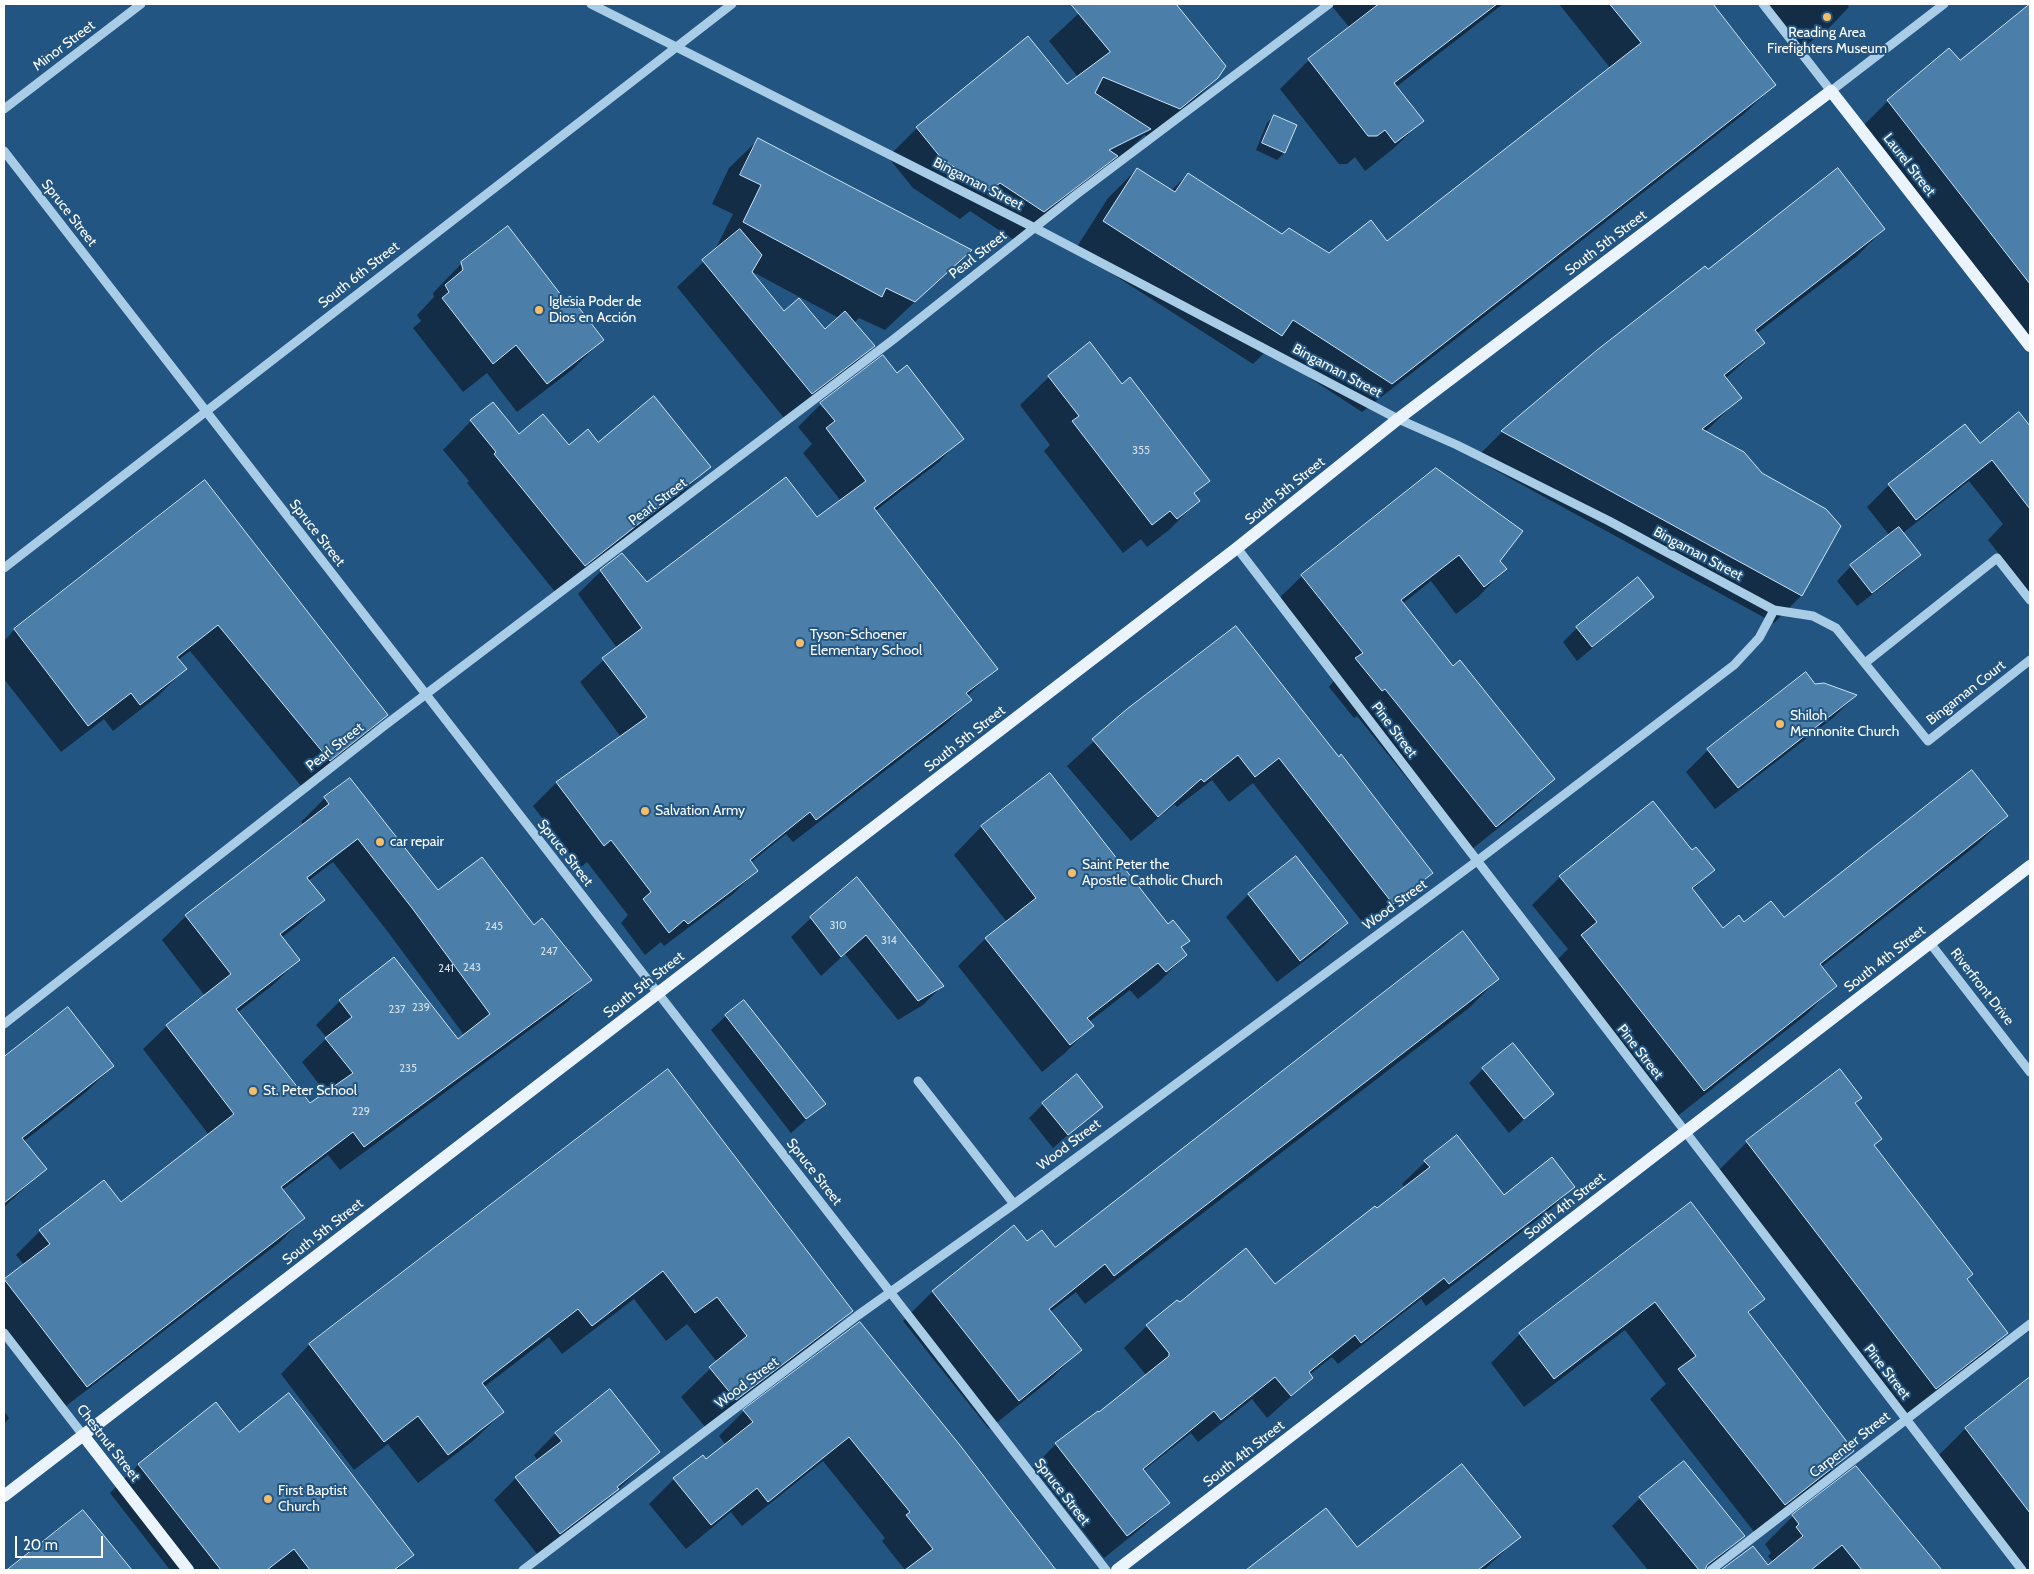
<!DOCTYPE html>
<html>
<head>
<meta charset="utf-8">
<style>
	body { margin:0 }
	#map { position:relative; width:2034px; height:1574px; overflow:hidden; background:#225581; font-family:Cabin,sans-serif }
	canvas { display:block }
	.frame { position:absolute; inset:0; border:5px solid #fff; pointer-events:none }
	.scale { position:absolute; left:15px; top:1536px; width:88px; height:22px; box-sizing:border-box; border:2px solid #fff; border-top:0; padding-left:6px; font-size:15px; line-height:18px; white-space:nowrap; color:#fff; -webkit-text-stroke:4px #225581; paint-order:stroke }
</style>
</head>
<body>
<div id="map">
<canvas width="2034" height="1574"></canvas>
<div class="frame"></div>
<div class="scale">20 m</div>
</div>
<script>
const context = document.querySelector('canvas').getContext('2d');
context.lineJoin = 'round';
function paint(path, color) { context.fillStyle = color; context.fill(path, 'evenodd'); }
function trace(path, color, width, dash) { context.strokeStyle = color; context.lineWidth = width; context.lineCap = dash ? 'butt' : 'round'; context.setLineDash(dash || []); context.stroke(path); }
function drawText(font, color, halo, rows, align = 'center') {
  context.font = font + ' Cabin,sans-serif'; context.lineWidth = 4; context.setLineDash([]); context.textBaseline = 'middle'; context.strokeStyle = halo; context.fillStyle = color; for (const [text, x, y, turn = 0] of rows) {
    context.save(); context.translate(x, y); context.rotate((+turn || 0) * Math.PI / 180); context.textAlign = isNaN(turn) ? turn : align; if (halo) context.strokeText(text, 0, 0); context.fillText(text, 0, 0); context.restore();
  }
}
paint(new Path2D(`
	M1089,4H1174L1225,66L1217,78L1188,107L1150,137L1144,135L1121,158L1106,165L1087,184L1014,240L970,211L960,219L913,188L888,157L917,128L1028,37L1067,85L1078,77L1049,41Z
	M1330,4H1503L1396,87L1422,121L1393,149L1365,171L1355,157L1347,164H1339L1280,89L1309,60L1350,28Z
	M1559,4H1712L1774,85L1745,113L1362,412L1267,350L1253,364L1075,250L1108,198L1137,169L1171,191L1188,174L1282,236L1329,255L1387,243L1611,69Z
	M1767,4H1847L1849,7L1828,29L1802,48Z
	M2030,5V350L1859,130L1888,101L1960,61Z
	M1274,116L1284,153L1277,160L1256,150L1267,123Z
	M758,140L970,250L885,330L859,318L854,323L873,346L847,372L785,419L677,287L714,252L733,214L712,204L729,168ZM749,270L839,318L825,331L784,313Z
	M1884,229L1856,257L1756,334L1764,343L1725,379L1740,398L1705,432L1801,596L1774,623L1475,459L1502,432L1598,351L1707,271Z
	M462,263L565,302L602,340L573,369L517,412L487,373L463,392L413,328L421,321L417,315L434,297L433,293Z
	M882,357L962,438L939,462L875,511L996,669L967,696L970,700L947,723L793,842L786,834L750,863L756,871L733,894L664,946L661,942L645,955L621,923L628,915L587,862L580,868L533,806L556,783L621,737L580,682L617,648L578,594L601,571L647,584L817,519L841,501L803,453L812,444L798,427L821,404Z
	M1049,377L1122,385L1209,480L1194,495L1198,501L1169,530L1147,547L1141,539L1123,553L1044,451L1050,445L1020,405Z
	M2018,413L2030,428V593L1988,540L2003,524L1969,481L1903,533L1919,555L1904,570L1857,606L1837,581L1851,566L1890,536L1867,507L1889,485L1980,444Z
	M471,421L519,436L568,447L598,444L709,467L681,495L556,593L467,483L469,481L443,450Z
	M1437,469L1505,569L1478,597L1456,614L1431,581L1402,604L1453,668L1553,779L1526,806L1467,853L1357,716L1354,718L1329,687L1335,680L1274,603L1302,576Z
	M205,482L386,715L359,742L302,787L190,651L178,660L185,669L158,696L113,731L104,719L61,752L4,679V641L14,630Z
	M1653,597L1577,661L1563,642L1577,628Z
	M1814,686L1855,696L1834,717L1715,809L1686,772L1708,750Z
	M1128,710L1338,758L1432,873L1406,898L1367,928L1253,783L1229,802L1212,780L1177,807L1175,804L1131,841L1067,766Z
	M1050,774L1168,926L1188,940L1180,948L1186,955L1158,983L1138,999L1130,990L1089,1022L1092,1026L1065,1053L1042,1072L958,966L985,939L1007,922L954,855L981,827Z
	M325,798L437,892L534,927L590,979L566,1003L340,1170L328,1155L282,1190L303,1218L280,1242L62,1409L4,1334V1281L24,1265L16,1255L40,1231L121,1204L209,1135L143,1049L167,1026L205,996L162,940L186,916L304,825L301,822ZM333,862L388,932L464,1035L458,1040L340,1001L316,1025L327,1038L302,1062L326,1093L310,1105L237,1013L274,984L298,960L281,938L299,924L323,900L308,881Z
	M2006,816L1978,844L1821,967L1835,985L1807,1014L1675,1118L1553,964L1568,949L1532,905L1560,877L1691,852L1713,870L1692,890L1723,929L1744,924L1783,919Z
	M1296,858L1346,923L1325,945L1277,982L1226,917L1248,895Z
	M857,879L942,986L923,1005L898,1020L845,954L821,976L791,937L811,918Z
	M1498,979L1469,1008L1085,1304L1076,1292L1050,1312L1080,1350L1051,1379L989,1429L903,1321L932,1292L1014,1227L1027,1243L1055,1249Z
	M68,1008L113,1066L86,1092L23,1142L45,1169L4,1207V1060Z
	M726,1016L824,1104L791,1133L711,1030Z
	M1483,1069L1552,1094L1509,1133L1469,1083Z
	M667,1071L850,1312L822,1340L706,1428L681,1397L717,1362L687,1324L666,1341L634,1299L562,1354L549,1337L484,1387L503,1412L474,1440L418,1483L388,1444L354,1470L281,1374L309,1345Z
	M1043,1104L1101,1106L1053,1148L1029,1118Z
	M1854,1104L1881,1139L1873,1146L1966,1280L2007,1333L1978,1362L1906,1417L1718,1171L1747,1142Z
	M1425,1162L1504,1196L1573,1187L1551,1209L1426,1306L1421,1299L1338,1364L1332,1357L1309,1375L1312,1378L1267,1418L1252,1399L1198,1442L1191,1433L1143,1471L1168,1503L1145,1525L1104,1558L1033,1467L1056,1444L1099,1414L1147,1376L1124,1348L1147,1326L1179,1304L1275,1286L1405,1188L1402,1184Z
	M1691,1204L1763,1299L1748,1314L1852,1451L1823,1480L1755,1533L1650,1399L1666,1384L1625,1330L1524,1407L1491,1363L1520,1334Z
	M2029,1379L2030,1570H2024L1936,1458L1965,1429Z
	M4,1411L9,1418L4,1424Z
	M744,1411L958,1445L1055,1570H905L882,1541L885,1538L823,1461L742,1526L731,1512L686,1549L649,1504L674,1479L706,1461L726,1445L719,1436Z
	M239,1433L412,1555L397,1570H170L110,1493L139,1464Z
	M556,1433L658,1452L595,1511L538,1555L494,1500L516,1478L538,1461L534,1455Z
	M1856,1467L1943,1570H1722L1753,1547L1768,1566L1773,1562L1768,1556L1771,1553L1765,1544L1793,1516Z
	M1640,1498L1743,1536L1707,1570H1648L1612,1526Z
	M1325,1509L1357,1549L1519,1537L1484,1570H1248Z
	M83,1511L130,1570H9Z`), '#0007');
const building = new Path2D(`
	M1071,4H1176L1226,66L1218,78L1180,109L1103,77L1095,93L1151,129L1109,150L1118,156L1044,212L1000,183L990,191L942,159L916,127L1028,36L1067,84L1110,52Z
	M1379,4H1497L1394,83L1424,121L1395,143L1385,130L1377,136H1368L1308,59Z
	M1610,4H1713L1776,85L1392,384L1293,320L1282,336L1103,221L1137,168L1175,192L1188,173L1282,234L1289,228L1329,253L1371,220L1387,241L1641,43Z
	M2030,4V284L1887,100L1949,48L1960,60Z
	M1274,115L1297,125L1285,153L1262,143Z
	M758,138L972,250L915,302L886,288L882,297L743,222L761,185L740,175Z
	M1838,168L1885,229L1755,330L1765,343L1724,375L1742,398L1702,429L1744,452L1762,473L1826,509L1841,526L1802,596L1501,431L1597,350L1705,266L1708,269Z
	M508,226L565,300L570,296L604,340L547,384L516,345L493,364L442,298L449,292L445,285L463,270L461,262Z
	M740,229L762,255L752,272L784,311L799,298L825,329L845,311L875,346L812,394L702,260Z
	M1090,342L1122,384L1130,377L1210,481L1194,493L1200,501L1177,519L1170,511L1152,525L1072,421L1079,416L1048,376Z
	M883,355L897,373L907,365L964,439L874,508L998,669L966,693L972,700L816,820L810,812L750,860L758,871L688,924L684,920L669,933L643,899L651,892L611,840L604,846L556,782L647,717L602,658L642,628L600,570L622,553L647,582L786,477L817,517L866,481L826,428L835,421L820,403Z
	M654,396L711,467L585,566L494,454L496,452L470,420L493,402L519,434L543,414L569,445L588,429L598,442Z
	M2019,412L2030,426V509L1992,460L1916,520L1888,484L1965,424L1980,443Z
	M1436,468L1523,531L1500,561L1507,569L1484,587L1459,555L1401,600L1453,666L1460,660L1555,779L1496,827L1385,689L1382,691L1355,658L1363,653L1301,575Z
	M205,480L388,715L330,761L218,625L177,657L187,669L140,705L131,693L88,726L14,629Z
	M1899,527L1921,555L1872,593L1850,565Z
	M1638,577L1654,597L1592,647L1576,627Z
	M1236,626L1339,757L1341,754L1433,873L1393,904L1279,758L1255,777L1238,755L1204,782L1201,779L1158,817L1092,739L1127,709Z
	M1806,672L1815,684L1824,683L1857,695L1738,788L1707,749Z
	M1972,770L2008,816L1820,964L1837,986L1704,1091L1581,935L1597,922L1559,876L1653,801L1692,850L1696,847L1715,870L1692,888L1723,928L1739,915L1744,922L1771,901L1784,917Z
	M1050,773L1168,924L1173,920L1190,941L1181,947L1187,955L1166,972L1158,963L1087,1018L1094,1026L1070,1045L985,938L1036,898L981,826Z
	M350,778L438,890L482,857L534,925L542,918L592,980L364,1147L353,1132L281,1187L305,1218L87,1387L4,1279L50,1244L39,1230L104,1180L121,1202L234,1114L166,1025L231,974L185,915L329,804L324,797ZM358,839L412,908L490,1014L458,1039L394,957L339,1000L352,1017L325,1038L353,1073L310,1103L236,1009L300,960L280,934L325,900L307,878Z
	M1296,856L1348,923L1300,961L1248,894Z
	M857,877L944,986L918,1001L866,935L841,957L810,917Z
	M1463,931L1499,979L1114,1276L1105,1264L1049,1309L1082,1350L1019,1401L932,1291L1014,1225L1027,1241L1042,1230L1055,1247Z
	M744,1000L826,1104L806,1119L725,1015Z
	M68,1007L114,1066L22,1138L47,1169L4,1203V1057Z
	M1513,1043L1554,1094L1524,1119L1482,1068Z
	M668,1069L853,1311L736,1400L709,1367L747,1336L717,1297L695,1313L663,1271L592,1326L578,1309L482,1383L504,1412L448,1455L418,1416L384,1442L309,1344Z
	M1840,1069L1862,1098L1855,1103L1882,1139L1874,1145L1973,1274L1967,1279L2008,1333L1936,1389L1746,1141Z
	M1077,1074L1103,1107L1068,1135L1042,1103Z
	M1457,1135L1504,1195L1552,1157L1575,1187L1449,1284L1444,1278L1361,1343L1355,1335L1309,1372L1313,1378L1291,1396L1275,1377L1221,1420L1214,1411L1143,1469L1170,1503L1127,1536L1055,1443L1098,1411L1099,1412L1169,1356V1353L1146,1325L1177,1300L1180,1302L1246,1248L1275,1284L1375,1206L1377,1208L1430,1167L1424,1161Z
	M1691,1202L1765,1299L1748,1312L1854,1451L1785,1505L1678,1369L1696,1356L1655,1302L1554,1379L1519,1333Z
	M860,1322L959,1444L1056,1570H905L933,1549L906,1515L910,1512L849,1437L768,1502L757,1488L711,1525L673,1478L703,1455L706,1459L753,1422L743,1410Z
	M2030,1377V1513L1965,1428Z
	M610,1389L660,1452L617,1487L619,1489L560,1534L515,1477L562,1441L555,1433Z
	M289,1393L414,1555L394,1570H310L294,1549L267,1570H221L138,1464L216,1402L239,1432Z
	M1684,1461L1745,1536L1707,1565L1705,1570H1699L1639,1497Z
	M1462,1464L1521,1537L1478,1570H1246L1326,1508L1357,1547Z
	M1856,1466L1942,1570H1862L1842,1545L1811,1570H1721L1753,1546L1768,1565L1803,1536L1796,1527L1799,1524L1792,1515Z
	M83,1510L132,1570H7Z`);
paint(building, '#4b7faa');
trace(building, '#cce3f6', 1);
trace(new Path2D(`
	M591,4L1035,228L1398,419L1457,445L1609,521L1774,610L1813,616L1836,628L1928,741L2030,660
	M1763,4L1831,91L1944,4
	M4,109L141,4
	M4,151L1106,1570
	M1237,548L2022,1570
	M4,568L732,4
	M1865,663L1997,558L2030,600
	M1930,943L2030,1072
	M4,1024L384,726L894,339L1077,194L1329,4
	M918,1081L1014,1204
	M4,1333L83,1435
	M523,1570L857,1316L1014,1204L1477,861L1734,665L1759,638L1774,610
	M1711,1570L2030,1324`), '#a9cce7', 9);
trace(new Path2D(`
	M83,1435L188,1570
	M4,1496L1237,548L1398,419L1831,91L2030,346
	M1117,1570L2030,866`), '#ebf4fd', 12);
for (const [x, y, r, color] of [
	[1827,17,5,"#f3bd6b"],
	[539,310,5,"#f3bd6b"],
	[800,643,5,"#f3bd6b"],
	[1780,724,5,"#f3bd6b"],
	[645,811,5,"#f3bd6b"],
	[380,842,5,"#f3bd6b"],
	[1072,873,5,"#f3bd6b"],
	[253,1091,5,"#f3bd6b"],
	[268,1499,5,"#f3bd6b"]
]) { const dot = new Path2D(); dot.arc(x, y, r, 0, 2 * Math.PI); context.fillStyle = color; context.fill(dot); trace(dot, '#225581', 2); }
drawText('11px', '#d2dfea', null, [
	["355",1141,451],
	["310",838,926],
	["245",494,927],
	["314",889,941],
	["247",549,952],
	["243",472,968],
	["241",446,969],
	["239",421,1008],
	["237",397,1010],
	["235",408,1069],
	["229",361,1112]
]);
drawText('14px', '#fff', '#225581', [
	["Reading Area",1827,33,"center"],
	["Firefighters Museum",1827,49,"center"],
	["Iglesia Poder de",549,302],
	["Dios en Acción",549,318],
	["Tyson-Schoener",810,635],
	["Elementary School",810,651],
	["Shiloh",1790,716],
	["Mennonite Church",1790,732],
	["Salvation Army",655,811],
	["car repair",390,842],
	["Saint Peter the",1082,865],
	["Apostle Catholic Church",1082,881],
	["St. Peter School",263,1091],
	["First Baptist",278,1491],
	["Church",278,1507]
], 'left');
drawText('14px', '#fff', '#225581', [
	["Minor Street",64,46,-37],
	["Laurel Street",1909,165,52],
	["Bingaman Street",978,184,27],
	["Spruce Street",69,213,52],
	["South 5th Street",1606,243,-37],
	["Pearl Street",978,255,-38],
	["South 6th Street",359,275,-38],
	["Bingaman Street",1337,371,28],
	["South 5th Street",1285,491,-39],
	["Pearl Street",658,502,-37],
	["Spruce Street",317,533,52],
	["Bingaman Street",1698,554,28],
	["Bingaman Court",1966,693,-38],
	["Pine Street",1394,730,53],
	["South 5th Street",965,739,-38],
	["Pearl Street",335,747,-38],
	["Spruce Street",565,853,52],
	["Wood Street",1395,905,-36],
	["South 4th Street",1885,959,-38],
	["South 5th Street",644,985,-38],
	["Riverfront Drive",1982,987,52],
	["Pine Street",1640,1052,52],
	["Wood Street",1069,1145,-37],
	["Spruce Street",814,1172,52],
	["South 4th Street",1565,1206,-38],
	["South 5th Street",323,1232,-38],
	["Pine Street",1887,1372,52],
	["Wood Street",747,1383,-37],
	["Chestnut Street",108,1443,52],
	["Carpenter Street",1850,1445,-38],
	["South 4th Street",1244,1454,-38],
	["Spruce Street",1062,1492,52]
]);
</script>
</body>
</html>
